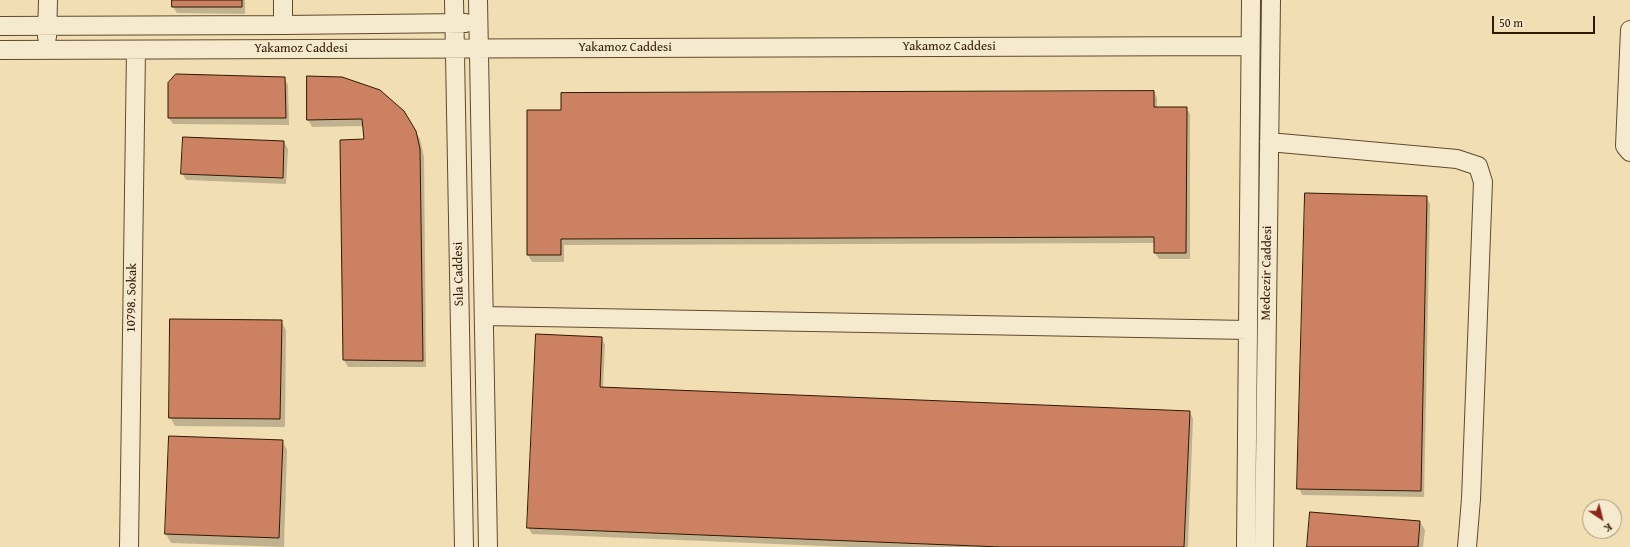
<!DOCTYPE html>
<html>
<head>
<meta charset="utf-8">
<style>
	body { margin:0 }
	#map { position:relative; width:1630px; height:547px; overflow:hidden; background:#f1deb3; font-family:"Gentium Book Plus",serif }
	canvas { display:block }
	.north { position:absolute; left:1582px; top:499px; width:40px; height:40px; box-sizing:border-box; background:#f6eace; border:1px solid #a6967d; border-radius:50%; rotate:145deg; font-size:11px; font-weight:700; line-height:16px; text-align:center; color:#2f1903 }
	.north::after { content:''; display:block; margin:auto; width:14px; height:18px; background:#8f2418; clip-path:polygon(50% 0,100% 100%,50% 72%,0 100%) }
	.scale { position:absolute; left:1492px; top:16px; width:103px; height:18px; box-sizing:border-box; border:2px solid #2f1903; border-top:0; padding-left:5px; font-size:12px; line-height:14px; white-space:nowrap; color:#2f1903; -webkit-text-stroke:3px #f6eace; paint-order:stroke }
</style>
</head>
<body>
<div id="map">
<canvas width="1630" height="547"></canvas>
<div class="north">K</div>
<div class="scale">50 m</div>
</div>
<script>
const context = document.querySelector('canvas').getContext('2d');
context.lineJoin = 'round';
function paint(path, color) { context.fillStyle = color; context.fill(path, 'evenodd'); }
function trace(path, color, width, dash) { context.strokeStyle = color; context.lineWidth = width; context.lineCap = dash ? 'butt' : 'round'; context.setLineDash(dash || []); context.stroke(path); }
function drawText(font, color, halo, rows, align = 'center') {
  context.font = font + ' "Gentium Book Plus",serif'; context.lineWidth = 3.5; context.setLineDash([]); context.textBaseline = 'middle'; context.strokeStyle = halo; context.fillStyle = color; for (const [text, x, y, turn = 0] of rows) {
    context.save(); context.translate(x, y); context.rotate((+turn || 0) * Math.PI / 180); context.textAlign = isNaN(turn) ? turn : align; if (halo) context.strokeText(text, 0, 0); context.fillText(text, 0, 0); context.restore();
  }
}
paint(new Path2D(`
	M173,0H245V14L177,13L173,7Z
	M284,78L288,85L289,125L173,124L169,118Z
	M1154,92L1157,98V108H1186L1190,114V259H1159L1155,253V243L564,245V262H532L528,255V111Z
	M403,112L420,139L424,157L426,367H348L344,360L341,141L365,140L364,126L312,127L308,120Z
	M284,142L288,149L286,184L186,180L182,173Z
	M1426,197L1430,204L1424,497L1302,495L1299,488Z
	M281,321L286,330L285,427L175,426L170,417Z
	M602,338L605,345L603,388L1190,412L1193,419L1188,547H849L532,534L528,527Z
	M282,441L287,450L284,547L171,543L166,534Z
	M1420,522L1425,530L1423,547H1308Z`), '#0003');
const building = new Path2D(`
	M172,0H242V7H172Z
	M176,74L285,77L286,118H168V83Z
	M307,76L342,77L380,90L404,111L416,131L420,149L423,361L343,360L340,140L364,139L362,119L307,120Z
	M1154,91V107H1187L1186,253H1154V237L561,239V255H527V110H561V93Z
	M183,137L284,141L283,178L181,174Z
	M1305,193L1427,196L1421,491L1297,489Z
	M170,319L282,320L280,419L169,418Z
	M536,334L602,337L600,387L1190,411L1184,547H1001L527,528Z
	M169,436L283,440L279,538L165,534Z
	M1310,512L1420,521L1418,547H1307Z`);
paint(building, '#cb8162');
trace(building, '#2f1903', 1);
const minor = new Path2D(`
	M454,0L464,547
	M478,0L488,547
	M283,25V0
	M0,26L283,25L466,23
	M1630,30L1625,146L1630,152
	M47,37L48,0
	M0,50L1250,46
	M1269,142L1457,159L1478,166L1483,182L1471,499L1467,547
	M484,316L1248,330
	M129,547L136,50
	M1246,547L1251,0
	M1264,547L1271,0`);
trace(minor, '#604a2f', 20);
trace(minor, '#f6eace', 18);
drawText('13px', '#2f1903', '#f6eace', [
	["Yakamoz Caddesi",949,47],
	["Yakamoz Caddesi",625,48],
	["Yakamoz Caddesi",301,49],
	["Medcezir Caddesi",1267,273,-89],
	["Sıla Caddesi",459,274,-91],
	["10798. Sokak",132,298,-89]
]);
</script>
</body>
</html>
